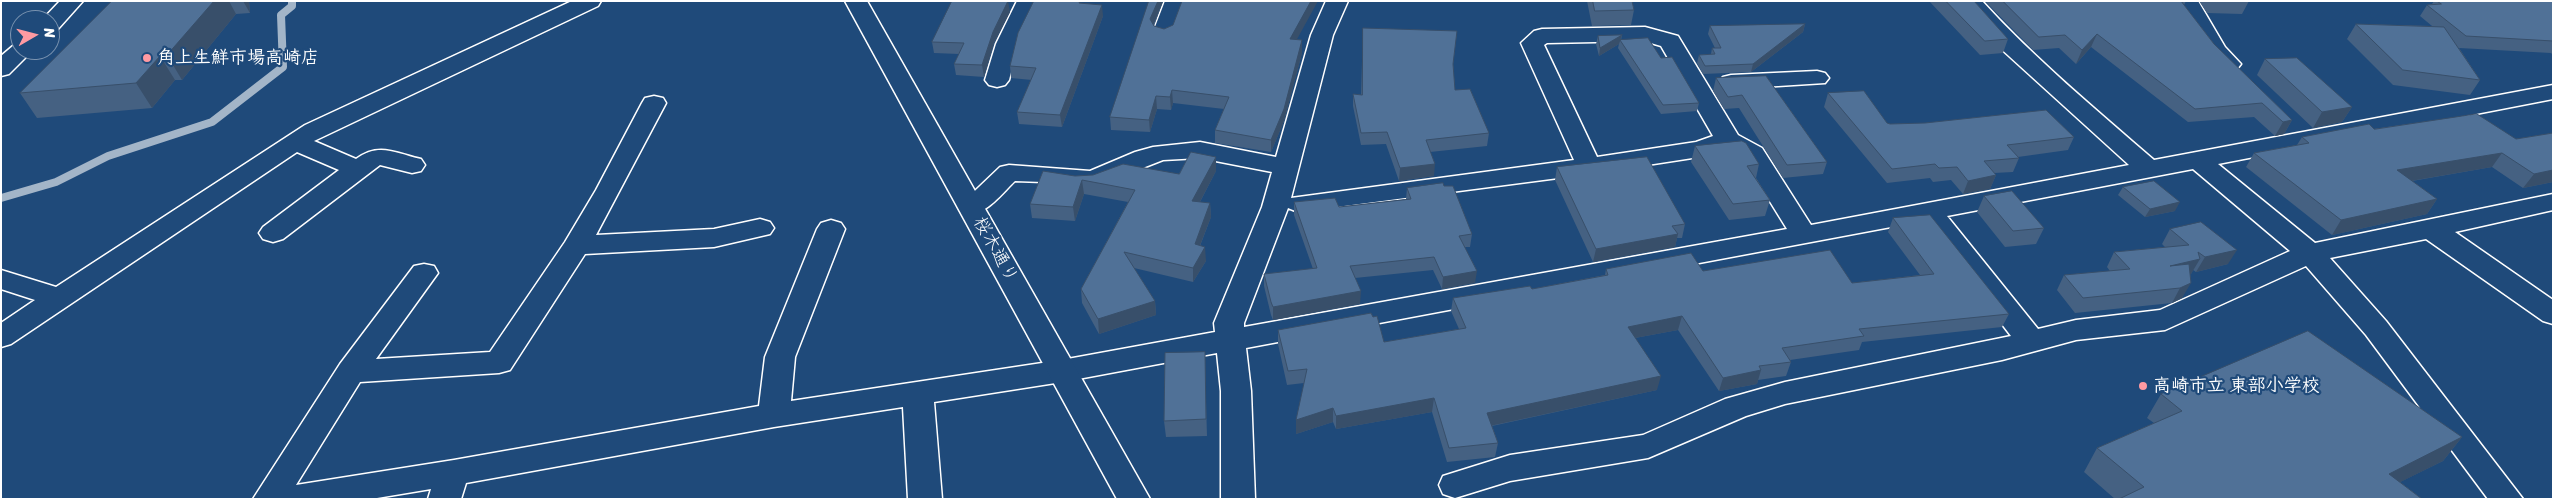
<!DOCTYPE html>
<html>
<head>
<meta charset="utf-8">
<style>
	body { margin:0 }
	#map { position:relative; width:2554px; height:500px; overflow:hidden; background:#1f4a7a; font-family:Sriracha,sans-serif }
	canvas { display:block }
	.frame { position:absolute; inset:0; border:2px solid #fff; pointer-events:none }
	.north { position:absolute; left:10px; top:10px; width:50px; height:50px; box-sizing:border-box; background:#1f4a7a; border:1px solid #7992af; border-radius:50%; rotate:82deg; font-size:14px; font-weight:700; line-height:20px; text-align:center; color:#fff }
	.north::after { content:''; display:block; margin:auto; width:18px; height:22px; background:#ff9aa2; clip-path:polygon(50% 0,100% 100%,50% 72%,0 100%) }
</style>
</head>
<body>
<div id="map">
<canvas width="2554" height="500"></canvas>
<div class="frame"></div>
<div class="north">N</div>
</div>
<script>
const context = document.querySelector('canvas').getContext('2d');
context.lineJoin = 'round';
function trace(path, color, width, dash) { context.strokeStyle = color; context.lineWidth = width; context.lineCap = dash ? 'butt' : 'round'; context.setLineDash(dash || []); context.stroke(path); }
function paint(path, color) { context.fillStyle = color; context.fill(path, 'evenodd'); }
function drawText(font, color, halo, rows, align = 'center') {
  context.font = font + ' Sriracha,"Klee One",sans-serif'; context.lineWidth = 4.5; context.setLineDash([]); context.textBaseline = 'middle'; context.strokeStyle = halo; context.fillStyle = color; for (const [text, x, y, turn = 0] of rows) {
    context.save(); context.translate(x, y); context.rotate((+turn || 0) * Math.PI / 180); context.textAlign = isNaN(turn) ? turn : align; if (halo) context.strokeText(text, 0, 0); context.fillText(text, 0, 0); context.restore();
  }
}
trace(new Path2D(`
	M1,198L56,182L108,156L212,122L283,67L281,15L292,6V1`), '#a3b5c8', 8);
const minor = new Path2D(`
	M60,1H83L58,29L50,31V20H42Z
	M572,1H601L598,6L314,141L356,159C379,142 395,153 421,159L425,165L421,171L412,173L380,165L283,239L273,242L263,239L259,233L263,227L339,170L297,152L11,344L1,347V323L35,300L1,289V270L56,287L305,125Z
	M1017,1H1039L1018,44L1009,80L1005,85L997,87L989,85L985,80L996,44Z
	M1165,1H1187L1172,37L1164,39L1156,37L1153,32Z
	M1326,1H1348L1333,35L1291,198L1574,160L1521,43L1534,31L1542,29L1645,27L1678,36L1738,135L1762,148L1811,225L2129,165L1999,47L1959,1H1982C2035,59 2095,109 2154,160L2553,85V99L2218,164L2315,243L2553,194V210L2455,232L2553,300V324L2543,321L2426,239L2330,258L2386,321L2523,499H2488L2366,335L2306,266L2165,330L2076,340L2002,360L1785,404L1746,416L1648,458L1510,481L1455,498L1443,494L1439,485L1443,476L1510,455L1643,435L1725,399L1785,382L2011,336L1923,221L1246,348L1251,391L1255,499H1221V391L1217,353L1062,382L934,402L942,499H908L903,407L774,427L466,483L461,499H428L431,489L371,499H253L340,364L414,266L424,264L434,266L438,273L376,359L490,352L565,242L596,190L642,103L645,98L654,96L663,98L666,103L596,235L714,229L760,219L770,222L774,228L770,234L714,247L585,254L510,370L499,373L360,382L296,485L454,460L759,406L765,357L817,229L821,223L831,220L841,223L845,229L795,357L791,401L1062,360L1215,332L1214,323L1262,207L1272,172L1200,158L1163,160L1094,187L1077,188L1043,182L1015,181C1000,195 984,219 962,213L958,207L1000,167L1009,165L1090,171L1135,152L1153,147L1200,142L1276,157L1311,35ZM1644,41L1661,46L1713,136L1696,142L1597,157L1544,45L1547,43ZM1726,149L1743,158L1787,229L1244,327V323L1288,208L1298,212L1589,174L1699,157ZM2193,169L2290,251L2160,310L2076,320L2038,329L1947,216Z
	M2176,1H2198L2225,47L2241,64L2237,69C2232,70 2227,72 2222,69C2204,61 2186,19 2176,1Z
	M20,44V50H33L9,74L1,76V56L14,45Z
	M1817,71L1825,73L1829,78L1825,83L1731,89L1723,87L1719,82L1723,77L1731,75Z`);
const tertiary = new Path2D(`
	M845,1H867L1150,499H1117Z`);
trace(minor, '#fff', 3);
trace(tertiary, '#fff', 3);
paint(minor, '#1f4a7a');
paint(tertiary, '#1f4a7a');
paint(new Path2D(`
	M112,1H249L250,13L236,14L182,80H175L152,108L37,118L20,93Z
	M1149,1H1163L1154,26L1164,29L1296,40L1302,53L1284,121L1271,152L1215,143V130L1224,109L1173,103L1171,110L1157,109L1150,132L1111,130L1110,117Z
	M1587,1H1632L1634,10L1631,25L1592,26Z
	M1929,1H1974L2008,39L2003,53L1980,55Z
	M1985,1H2186L2184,5L2214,44L2292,120L2284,134L2275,136L2254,117L2188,122L2091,47L2076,64L2059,48L2033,50Z
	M2199,1H2249L2242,14L2207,13Z
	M2434,1H2553V55L2551,53L2459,48L2480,80L2470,95L2393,85L2347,39L2356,24L2432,26L2420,16L2427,5L2432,4Z
	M1085,3L1103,16L1062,127L1019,124L1017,112L1032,80L1011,78L1010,66Z
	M1010,12L994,43L984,77L956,75L954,64L959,54L934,53L932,42Z
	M1805,24L1803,32L1751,72L1703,74L1697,63L1699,55L1711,54L1712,48H1715L1708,34L1710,26Z
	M1363,28L1453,65L1455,90L1489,133L1487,146L1430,152L1434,176L1399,181L1386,144L1361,145L1353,106V94L1361,95Z
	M1622,35L1621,40L1661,58L1699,103L1697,111L1661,114L1618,48L1619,44L1599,56L1596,44L1598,36Z
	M2265,59L2352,107L2342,122L2313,128L2257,75Z
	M1766,76L1827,162L1823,174L1783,178L1739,108L1724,109L1713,91L1716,78Z
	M1828,93L1887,123L1890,124L2074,137L2068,150L2018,157L2019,158L2013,172L1994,173L1996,175L1990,189L1963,194L1951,180L1933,182L1930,178L1887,183L1824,107Z
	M2374,129L2516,139L2553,133V182L2523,188L2492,167L2412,181L2437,199L2427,214L2332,235L2246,167L2254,153L2297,145L2302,137Z
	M1695,146L1759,164L1756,178L1770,200L1765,216L1729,220L1691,162Z
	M1557,167L1685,224L1682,238H1677L1675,247L1593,262L1555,180Z
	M1216,171L1200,202L1210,203L1211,217L1200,246L1206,261L1193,282L1134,268L1155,301L1156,315L1099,334L1082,303L1081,289L1128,202L1084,194L1075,221L1032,218L1030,204L1075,176L1179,174Z
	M1444,186L1472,234L1470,247H1465L1475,283L1442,289L1433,270L1355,278L1360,304L1273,320L1271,315L1264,286V274L1313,269L1294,215V202L1339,207L1406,199L1407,188Z
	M2123,187L2175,211L2145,217L2118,195Z
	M1984,196L2044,228L2036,244L2005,247L1977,212Z
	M1893,218L2009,314L2002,327L1862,342L1859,350L1790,360L1791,362L1786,376L1758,380L1757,384L1719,391L1678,330L1635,338L1657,390L1492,426L1498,443L1495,457L1447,462L1432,412L1336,429L1333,422L1296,434L1304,383L1287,385L1278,344V330L1384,342L1459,329L1451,311L1453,298L1532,289L1605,275L1606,269L1703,271L1852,283L1920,275L1888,232Z
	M2170,229L2228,264L2196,272L2193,270L2191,274H2190L2182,298L2172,303L2075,313L2057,290L2064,275L2110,271L2107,267L2114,252L2165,247L2162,244Z
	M1205,368L1207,436L1166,437L1164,421Z
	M2161,394L2462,437L2443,461L2400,482L2422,499H2115L2084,472L2097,448L2154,423L2147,418Z`), '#456182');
paint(new Path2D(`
	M214,1H229L236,14L182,80L167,55Z
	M243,1H249L250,13Z
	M1008,1L1010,12L994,43L984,77L982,65L993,32Z
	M1158,1H1163L1151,31L1150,19Z
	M1311,1H1318L1290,52V39Z
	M1102,5L1103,16L1062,127L1060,115Z
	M1805,24L1803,32L1751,72L1753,64Z
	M2097,34L2091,47L2076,64L2082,50Z
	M1622,35L1619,44L1599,56L1600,48Z
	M1302,40V53L1284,121L1271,152V140Z
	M160,56L175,80L152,108L136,83Z
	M1172,90L1173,103L1171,110L1170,97Z
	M1156,96L1157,109L1150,132L1149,120Z
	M2352,107L2342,122L2313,128L2322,112Z
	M2292,120L2284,134L2275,136L2283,122Z
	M2502,153L2492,167L2387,185L2397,170Z
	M1216,157V171L1193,215L1192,201Z
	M1435,164L1434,176L1399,181L1400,168Z
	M2553,170V182L2523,188L2534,174Z
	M1996,175L1990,189L1963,194L1968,181Z
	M1082,180L1084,194L1075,221L1073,207Z
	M2437,199L2427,214L2332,235L2341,220Z
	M2180,202L2175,211L2145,217L2150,209Z
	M1210,203L1211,217L1195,258V244Z
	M1678,234L1675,247L1593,262L1596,249Z
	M1205,247L1206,261L1193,282V268Z
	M2237,250L2228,264L2196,272L2205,257Z
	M2200,259L2191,274L2162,281L2170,266Z
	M1477,271L1475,283L1442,289L1443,277Z
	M2191,283L2182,298L2172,303L2180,288Z
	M1361,291L1360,304L1273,320V307Z
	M1155,301L1156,315L1099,334L1098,319Z
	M1682,316L1678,330L1624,340L1628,327Z
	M1761,370L1757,384L1719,391L1723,378Z
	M1661,376L1657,390L1485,427L1487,413Z
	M1434,398L1432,412L1336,429V416Z
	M1333,408V422L1296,434V420Z
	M2462,437L2443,461L2370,497L2389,474Z`), '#384f6a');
const building = new Path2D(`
	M112,1H214L167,55L160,56L136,83L20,93Z
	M952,1H1008L993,32L982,65L954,64L964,43L932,42Z
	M1034,1H1080L1079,3L1102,5L1060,115L1017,112L1036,68L1010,66L1018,33Z
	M1149,1H1158L1150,19L1154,26L1164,29L1173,25L1182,1H1311L1290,39L1302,40L1284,109L1271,140L1215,130L1229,97L1172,90L1170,97L1156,96L1149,120L1110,117Z
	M1593,1H1632L1634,10L1595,11Z
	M1946,1H1974L2008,39L1985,41Z
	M2003,1H2181L2214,44L2292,120L2283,122L2262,103L2195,109L2097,34L2082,50L2065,35L2039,37Z
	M2437,1H2553V41L2466,36L2427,5L2441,4Z
	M1805,24L1753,64L1705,66L1699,55L1715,54L1712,48H1721L1710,26Z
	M2356,24L2444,27L2480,80L2403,70Z
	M1363,28L1457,31L1453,64L1455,90L1470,89L1489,133L1426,140L1435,164L1400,168L1387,132L1361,133L1353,94L1362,95Z
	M1622,35L1600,48L1598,36Z
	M1648,38L1661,58L1672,57L1699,103L1663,105L1620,40Z
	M2297,58L2352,107L2322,112L2265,59Z
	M1766,76L1827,162L1787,165L1742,95L1728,97L1716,78Z
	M1864,91L1887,123L1890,124L1925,123L2046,110L2074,137L2007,145L2019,158L1984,161L1996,175L1968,181L1957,167L1939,168L1935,164L1892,169L1828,93Z
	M2477,114L2516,139L2553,133V170L2534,174L2502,153L2397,170L2437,199L2341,220L2254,153L2309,143L2302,137L2369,124L2374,129Z
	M1742,141L1746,143L1759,164L1747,166L1770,200L1733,204L1695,146Z
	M1191,152L1216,157L1192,201L1210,203L1195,244L1205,247L1193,268L1124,252L1155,301L1098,319L1081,289L1135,190L1082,180L1073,207L1030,204L1043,171L1075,176L1093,175L1123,164L1179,174Z
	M1647,157L1685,224L1672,226L1678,234L1596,249L1557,167Z
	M2154,181L2180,202L2150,209L2123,187Z
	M1443,183L1444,186H1453L1472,234L1459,236L1477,271L1443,277L1434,257L1350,266L1361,291L1273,307L1271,302L1264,274L1317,268L1294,202L1335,198L1339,207L1411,199L1407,188Z
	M2012,191L2044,228L2013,231L1984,196Z
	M1930,215L2009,314L1859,329L1864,336L1782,348L1791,362L1759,366L1761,370L1723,378L1682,316L1628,327L1661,376L1487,413L1498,443L1449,448L1434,398L1336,416L1333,408L1296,420L1307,369L1288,371L1278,330L1371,313L1373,317L1377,316L1384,342L1466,328L1453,298L1530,286L1532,289L1608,275L1606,269L1691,253L1703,271L1830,250L1852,283L1934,274L1893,218Z
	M2201,222L2237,250L2205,257L2198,252L2200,259L2170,266L2189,264L2191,283L2180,288L2083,298L2064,275L2130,269L2114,252L2189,245L2170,229Z
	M2308,331L2462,437L2389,474L2422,499H2119L2144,487L2097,448L2182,411L2161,394Z
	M1205,352L1206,419L1164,421L1165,353Z`);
paint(building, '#507197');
trace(building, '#384f6a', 1);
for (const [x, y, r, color] of [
	[147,58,5,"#ff9aa2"],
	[2143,386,5,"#ff9aa2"]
]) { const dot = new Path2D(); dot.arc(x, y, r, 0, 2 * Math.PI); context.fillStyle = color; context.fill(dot); trace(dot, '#1f4a7a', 2); }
drawText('bold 18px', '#fff', '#1f4a7a', [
	["角上生鮮市場高崎店",157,58],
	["高崎市立 東部小学校",2153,386]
], 'left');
drawText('18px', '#fff', '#1f4a7a', [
	["桜木通り",995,250,61]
]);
</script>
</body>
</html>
